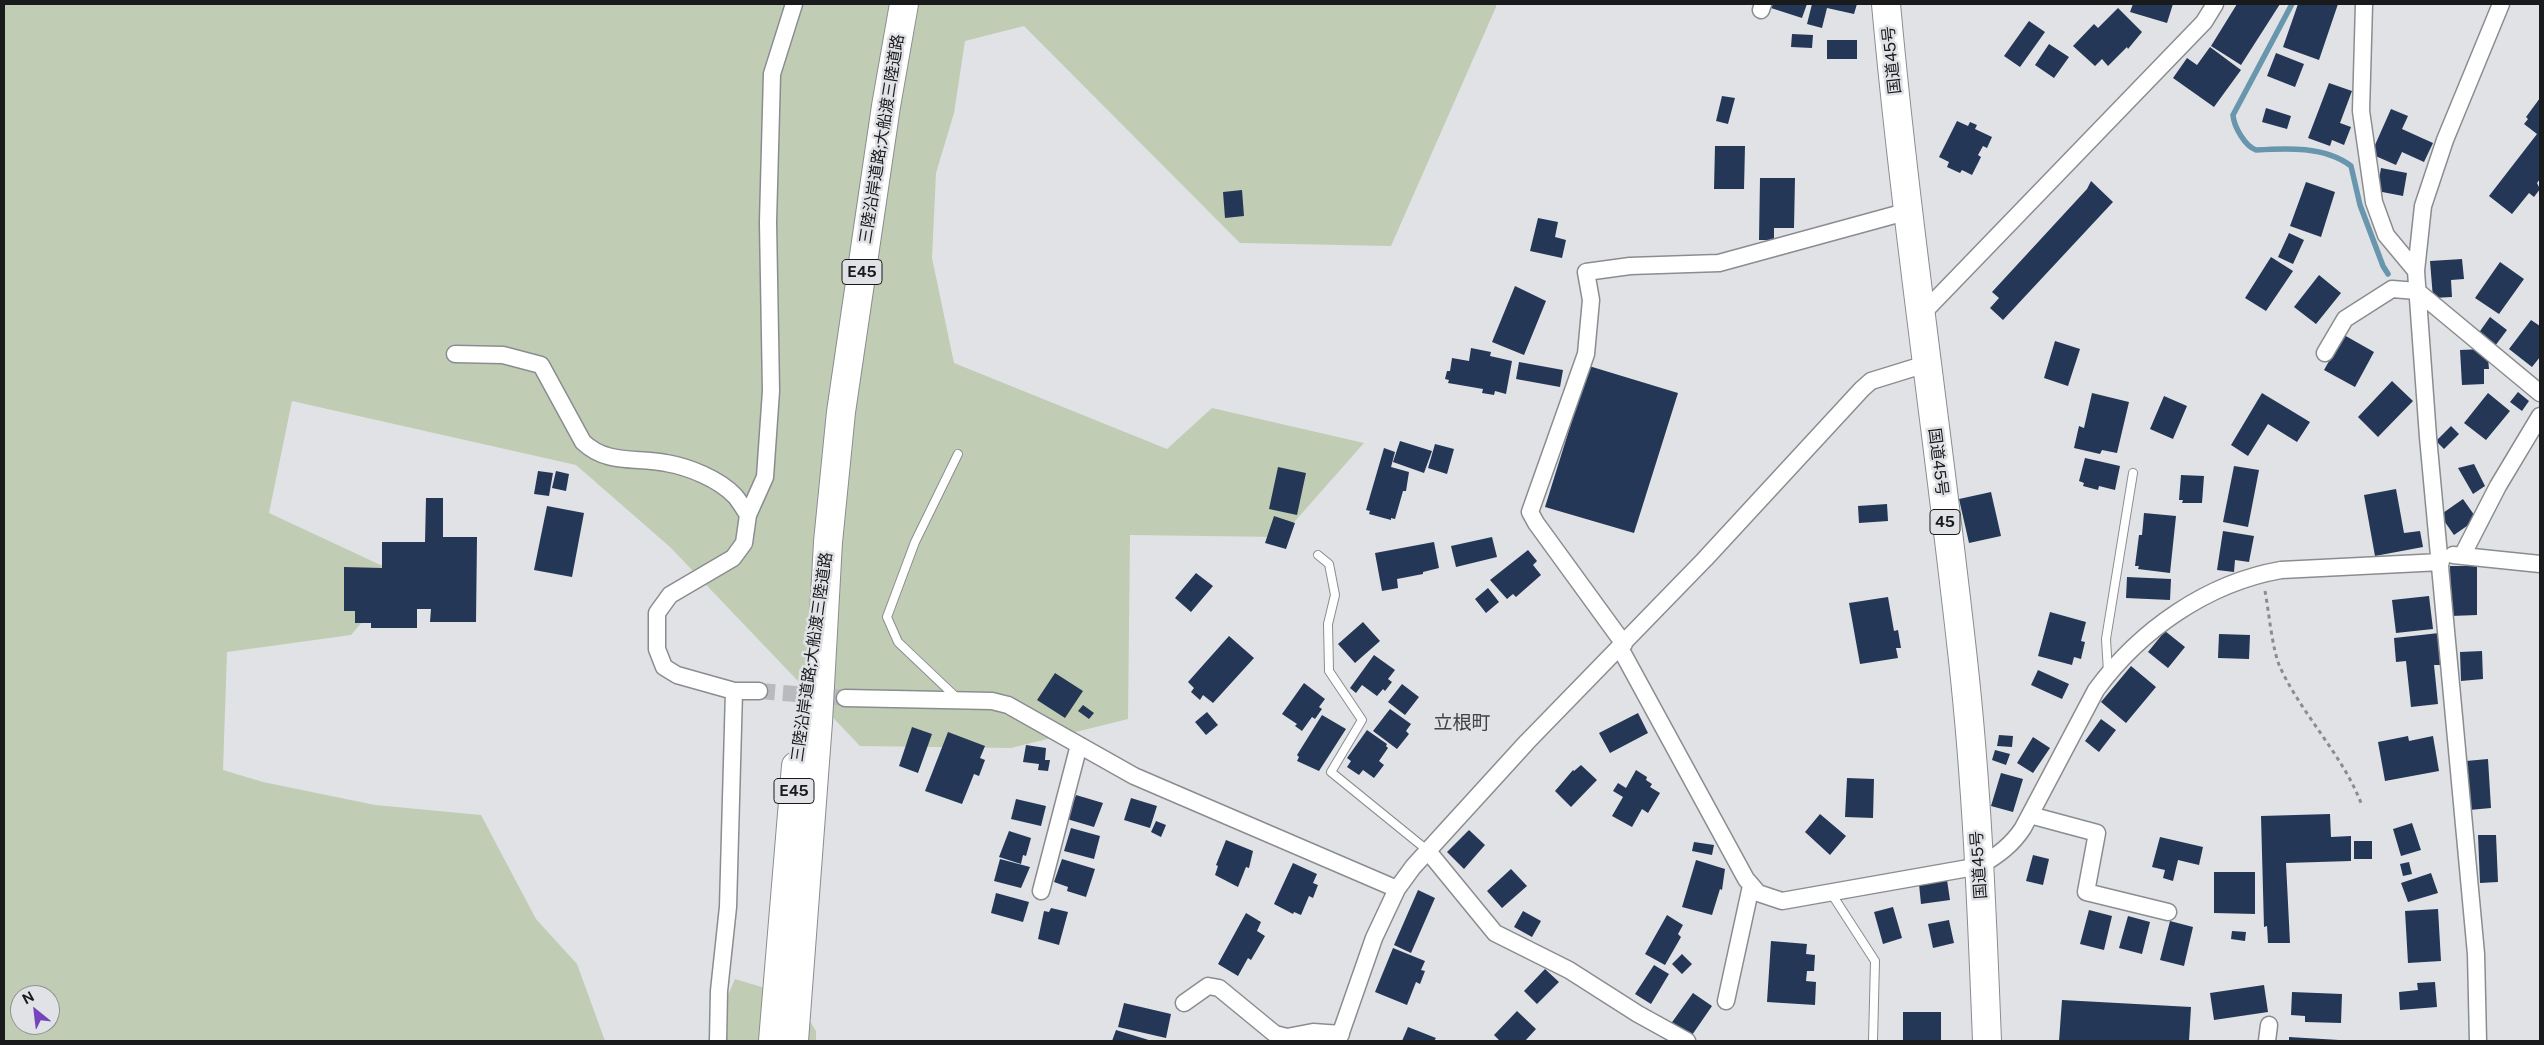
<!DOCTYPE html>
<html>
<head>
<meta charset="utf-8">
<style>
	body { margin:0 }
	#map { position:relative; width:2544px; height:1045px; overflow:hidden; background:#e0e2e6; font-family:"Public Sans",sans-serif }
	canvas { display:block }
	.frame { position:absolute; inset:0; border:5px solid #191a1c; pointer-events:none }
	.north { position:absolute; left:10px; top:985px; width:50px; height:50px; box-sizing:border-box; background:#e0e2e6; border:1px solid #909295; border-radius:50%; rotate:331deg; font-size:14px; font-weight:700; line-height:20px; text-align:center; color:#191a1c }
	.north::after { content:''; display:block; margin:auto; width:18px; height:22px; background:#7644bb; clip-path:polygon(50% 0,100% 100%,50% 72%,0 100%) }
</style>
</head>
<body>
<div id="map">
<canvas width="2544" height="1045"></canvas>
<div class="frame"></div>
<div class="north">N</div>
</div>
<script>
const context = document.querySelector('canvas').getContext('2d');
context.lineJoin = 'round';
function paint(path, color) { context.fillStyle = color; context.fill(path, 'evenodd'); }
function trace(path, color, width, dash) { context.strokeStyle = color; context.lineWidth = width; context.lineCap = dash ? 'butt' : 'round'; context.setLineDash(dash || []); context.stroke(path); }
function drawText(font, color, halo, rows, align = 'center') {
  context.font = font + ' "Public Sans","Noto Sans JP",sans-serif'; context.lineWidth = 5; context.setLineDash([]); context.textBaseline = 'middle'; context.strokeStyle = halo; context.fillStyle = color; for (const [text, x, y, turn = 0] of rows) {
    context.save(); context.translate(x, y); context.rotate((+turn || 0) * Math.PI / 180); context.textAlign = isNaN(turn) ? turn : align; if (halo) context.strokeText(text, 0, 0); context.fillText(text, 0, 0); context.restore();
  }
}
paint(new Path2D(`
	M4,4H1496V7L1391,246L1240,243L1024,26L965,41L954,113L936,173L932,258L954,363L1167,449L1212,408L1364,443L1281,537L1130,535L1128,719L1011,748L860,746L670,547L576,465L292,401L269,513L402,575L351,635L227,652L223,770L263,782L375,805L481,815L536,919L577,964L605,1041H4ZM20,995H50V1025H20Z
	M735,979L795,997L816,1031V1041H708Z`), '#c0cdb4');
trace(new Path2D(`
	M2292,4L2233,115C2234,127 2245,146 2256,150C2286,148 2325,146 2351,166L2360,205L2383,266L2388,274`), '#6796ad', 5.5);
paint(new Path2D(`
	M1773,4H1807L1802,18L1771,8Z
	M1812,4H1857L1854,14L1827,8L1822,28L1807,24Z
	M2133,4H2173L2167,23L2130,12Z
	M2237,4H2280L2241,65L2211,46Z
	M2298,4H2338L2319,60L2283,47Z
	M2118,8L2142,32L2128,49L2127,47L2108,66L2102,59L2095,66L2073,46L2094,24L2098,28Z
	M2029,21L2045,32L2020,67L2004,56Z
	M1792,34L1813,35L1812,48L1791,47Z
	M1827,40H1857V59H1827Z
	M2049,44L2069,57L2054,78L2035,65Z
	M2210,47L2241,70L2214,107L2173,78L2187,58L2197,65Z
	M2276,53L2304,64L2295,87L2267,76Z
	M2329,83L2352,91L2340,123L2351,127L2344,145L2332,140L2330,146L2308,138Z
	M1722,96L1735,98L1728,124L1716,121Z
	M2540,98V179L2537,183L2540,189L2534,197L2529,193L2512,214L2489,196L2537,134L2524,124L2528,119L2526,117Z
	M2266,108L2291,116L2287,129L2262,122Z
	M2391,109L2408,116L2402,129L2433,143L2424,162L2402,152L2396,165L2371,154Z
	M1957,121L1968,126L1970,122L1977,125L1975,129L1992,137L1987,148L1983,146L1978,155L1981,157L1972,175L1962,170L1960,173L1947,167L1949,162L1939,157Z
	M1715,146H1745L1744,189H1714Z
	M2381,168L2407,173L2403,196L2377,191Z
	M1760,178H1795L1794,228H1774V240H1759Z
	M2091,181L2113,202L2003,320L1990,308L1999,298L1992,292L2087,189Z
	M2306,182L2335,192L2321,237L2290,226Z
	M1242,190L1244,216L1225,218L1223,192Z
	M1538,218L1558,222L1555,237L1566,240L1562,258L1530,251Z
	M2289,233L2304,240L2293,264L2278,257Z
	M2271,257L2293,271L2266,311L2245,298Z
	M2462,259L2464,279L2451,280L2452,297L2433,298L2430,261Z
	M2500,262L2524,279L2499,314L2475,298Z
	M2319,275L2341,293L2316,324L2294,307Z
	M1515,286L1546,301L1524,355L1492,342Z
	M2490,317L2507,330L2495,346L2478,334Z
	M2531,320L2540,326V357L2532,367L2509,349Z
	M2344,335L2374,352L2355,387L2324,370Z
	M2055,341L2080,349L2068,386L2044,378Z
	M1471,348L1491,352L1490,356L1512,361L1506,394L1495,391L1494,395L1482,393L1483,389L1448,383L1449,380L1445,379L1447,371H1450L1452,358L1469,361Z
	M2483,349V358H2488L2489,369H2484V384L2462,385L2460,350Z
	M1519,362L1563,370L1560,387L1516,379Z
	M1589,366L1678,393L1634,533L1545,507Z
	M2392,381L2413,401L2378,437L2358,417Z
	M2518,392L2529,401L2522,411L2510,402Z
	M2092,393L2129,402L2117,453L2102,450L2100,454L2074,448L2079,426L2084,428Z
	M2262,393L2310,422L2297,442L2268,424L2248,456L2231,445Z
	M2488,393L2510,411L2486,440L2464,423Z
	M2164,396L2187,406L2173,439L2150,429Z
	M2451,426L2459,434L2444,449L2436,441Z
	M1400,441L1432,451L1424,473L1393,462Z
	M1435,444L1454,449L1447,474L1428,468Z
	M1384,448L1395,452L1391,467L1409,472L1406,491H1403L1395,519L1391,518V520L1369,514L1370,511L1366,510Z
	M2085,458L2120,466L2115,490L2099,486L2098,490L2083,486L2084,483L2079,481Z
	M2474,464L2485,486L2473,494L2458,468Z
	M2234,466L2259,470L2248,527L2223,522Z
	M1278,467L1306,473L1297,515L1269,509Z
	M538,471L553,473L549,496L534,494Z
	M556,471L569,474L566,491L552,488Z
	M2181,475L2204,476L2202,503H2182L2183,500H2179Z
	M2396,489L2404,533L2420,531L2423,547L2375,556L2364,495Z
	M1991,492L2001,536L1969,543L1959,499Z
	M426,498H443V537H477L476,622H430L431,609H417V628H371V623H355V611H344V567L382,568V542H425Z
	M2463,499L2477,519L2454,535L2440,515Z
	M1887,504L1888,521L1859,523L1858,506Z
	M547,506L584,513L572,577L534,570Z
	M2144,513L2176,516L2170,573L2138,569L2139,566H2135L2139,535H2142Z
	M1274,516L1295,523L1286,549L1265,543Z
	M2223,531L2254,536L2249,562L2235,560L2234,572L2217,570Z
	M1492,537L1497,557L1456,567L1451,546Z
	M1434,542L1439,568L1423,572V574L1397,579L1398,588L1382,591L1375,553Z
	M1528,550L1537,561L1533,565L1541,575L1516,597L1513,594L1507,599L1490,580Z
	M2450,566H2477V615L2451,616Z
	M1196,573L1213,586L1191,612L1175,598Z
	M2127,577L2171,579L2170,600L2126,598Z
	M1488,588L1499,602L1486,613L1475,599Z
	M2429,596L2433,629L2396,633L2392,600Z
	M1888,597L1894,631L1898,630L1901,648H1896L1898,658L1860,664L1849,603Z
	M2050,612L2086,622L2081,641L2085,642L2081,659L2074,657L2072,665L2038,656Z
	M1363,622L1380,641L1355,663L1338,644Z
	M2165,631L2185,647L2168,668L2148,652Z
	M2439,633L2442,665H2434L2438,704L2411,707L2406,661L2396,662L2394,638Z
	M2219,634L2250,635L2249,659L2218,658Z
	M1229,636L1254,658L1213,703L1203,695L1200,700L1191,692L1194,688L1188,682Z
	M2482,651L2483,679L2461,681L2460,652Z
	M1374,655L1395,670L1388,679L1392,682L1385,691L1383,689L1377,696L1362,685L1356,693L1350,688Z
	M2131,666L2156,687L2126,723L2101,702Z
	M2038,670L2069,684L2062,699L2031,685Z
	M1055,673L1083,691L1065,718L1037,700Z
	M1304,683L1325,699L1319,707L1322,709L1315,719L1312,717L1302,731L1295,726L1297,724L1282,714Z
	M1402,684L1419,697L1405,715L1388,702Z
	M1083,705L1094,713L1089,719L1078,711Z
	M1390,709L1411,724L1406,731L1409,734L1397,749L1373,731Z
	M1207,712L1218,725L1206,735L1195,722Z
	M1638,713L1648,733L1610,753L1599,733Z
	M1322,715L1346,729L1319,771L1297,761L1299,757L1297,755Z
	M2101,719L2116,730L2099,752L2085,741Z
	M912,727L932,734L918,773L899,766Z
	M1367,730L1387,744L1386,746L1388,748L1379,761L1384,765L1374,778L1363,770L1359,775L1347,767L1351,761L1347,758Z
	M948,732L985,746L980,758L985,760L979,776L974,774L962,804L925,791Z
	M1999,735L2013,736L2012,747L1997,746Z
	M2408,736L2409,741L2433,736L2439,771L2385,781L2378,742Z
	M2033,737L2050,748L2033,773L2017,763Z
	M1026,745L1046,748L1045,760H1050L1048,771L1038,770L1039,764L1023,762Z
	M1995,750L2010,754L2006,765L1992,760Z
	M2488,759L2491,808L2469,810L2466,761Z
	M1581,765L1597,780L1571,807L1555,791L1573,770L1574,771Z
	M1636,770L1647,777L1646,780L1652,784L1650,787L1660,793L1648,813L1642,809L1632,827L1612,816L1623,797L1613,791L1618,783L1626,788Z
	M2001,773L2023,779L2013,812L1991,806Z
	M1847,778L1874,779L1873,818L1845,817Z
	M1076,795L1103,803L1094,827L1067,819Z
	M1131,798L1157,806L1150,828L1124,820Z
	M1016,799L1046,806L1041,826L1011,819Z
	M1820,814L1846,836L1830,855L1805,832Z
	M2330,814L2331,837L2351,836V861L2286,863L2290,943H2268L2267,926L2264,927L2261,816Z
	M1156,821L1166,825L1161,837L1151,832Z
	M2412,823L2421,850L2401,856L2393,829Z
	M1071,828L1100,836L1094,859L1064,851Z
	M1469,830L1485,845L1464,869L1447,852Z
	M1009,831L1031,838L1026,856L1023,855L1021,864L999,857Z
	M2478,835H2496L2498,882L2480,883Z
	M2160,837L2203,847L2199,865L2178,860L2173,881L2163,878L2165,870L2152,867Z
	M1226,840L1253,851L1249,868L1246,867L1238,887L1215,875L1218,866L1216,865Z
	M2354,841H2372V859H2354Z
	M1694,842L1714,845L1712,855L1692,851Z
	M2033,855L2049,859L2043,885L2026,881Z
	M1000,859L1030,867L1021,888L994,881Z
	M1062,859L1095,869L1086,897L1067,891L1068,887L1054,882Z
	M1696,860L1725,869L1722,890L1720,889L1712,915L1682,907Z
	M2409,862L2412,874L2403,876L2400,864Z
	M1293,863L1317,874L1313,883L1318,885L1313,898L1309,896L1301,915L1294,912L1293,914L1274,904Z
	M1511,869L1527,886L1502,908L1487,891Z
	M2214,872H2255V914L2214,913Z
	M2431,873L2438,893L2408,902L2401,883Z
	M1947,880L1950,900L1921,904L1919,884Z
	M1418,890L1435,898L1411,953L1394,945Z
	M996,893L1029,902L1023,922L991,913Z
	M1893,907L1902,938L1883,944L1874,912Z
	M1051,908L1068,912L1059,945L1038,939L1044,911L1049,912Z
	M2438,909L2441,961L2408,963L2405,911Z
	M2089,910L2112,916L2104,950L2080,944Z
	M1523,911L1541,921L1532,937L1514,927Z
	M1246,913L1261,922L1257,931L1265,936L1251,960L1248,958L1238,976L1218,964Z
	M1667,915L1683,925L1678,934L1681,937L1665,965L1645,954Z
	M2128,916L2150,922L2142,954L2119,948Z
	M1949,920L1954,943L1933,948L1928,924Z
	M2170,921L2193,927L2184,966L2160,960Z
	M2232,931L2246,932L2245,941L2231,939Z
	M1771,941L1807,944L1806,954L1815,955L1814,971H1807L1806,981L1816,982L1815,1005L1767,1002Z
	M1393,948L1425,961L1421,970L1425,971L1420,984L1416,982L1407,1005L1375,992Z
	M1682,954L1692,964L1682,974L1672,964Z
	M1654,965L1669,974L1651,1004L1635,994Z
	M1545,969L1559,982L1537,1004L1524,991Z
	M2435,982L2437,1007L2400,1010L2399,992L2418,990L2417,983Z
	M2264,985L2268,1012L2214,1020L2210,993Z
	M2292,992L2342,994L2341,1023L2305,1022V1016L2291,1015Z
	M1693,993L1712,1006L1690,1038L1670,1025Z
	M2062,1000L2191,1007L2189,1041H2059Z
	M1124,1003L1171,1014L1166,1038L1118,1027Z
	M1517,1011L1536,1029L1525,1041H1500L1494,1035Z
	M1903,1012H1941V1041H1903Z
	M1408,1027L1436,1038L1434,1041H1402Z
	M1116,1030L1152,1041H1112Z
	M2289,1037L2339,1040V1041H2289Z`), '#253756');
trace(new Path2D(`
	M759,691L845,698`), '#b8babe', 16, [16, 8]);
const service = new Path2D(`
	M958,454L915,542L887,617L898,642L958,699
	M1318,555L1329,564L1335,595L1328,624L1329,671L1362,720L1331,772L1427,850
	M2108,672L2106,639L2133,473
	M1831,893L1875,961L1873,1041`);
const minor = new Path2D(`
	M2364,4L2361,111L2374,202L2386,235L2416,271
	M1761,10L1763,4
	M1920,316L2204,22L2215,4
	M2325,353L2345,319L2392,289L2417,291L2540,393
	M455,354L503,355L541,365L583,442C607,465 636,457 666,463C689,467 719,479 735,496C740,502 744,509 748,515
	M2453,555L2540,564
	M2462,556L2498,486L2540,416
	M1624,644L1536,523L1530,512L1586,354L1591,300L1586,272L1630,266L1719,263L1909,211
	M1620,648L1746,879L1758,893L1782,901L1980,866C1998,855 2012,845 2023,828L2096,690C2140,630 2207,583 2281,570L2441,562
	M759,691H734L677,675L664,667L657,649V613L670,595L733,558L744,543L748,515L765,477L771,391L768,222L772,74L794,4
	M845,698L992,701L1008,705L1134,776L1397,889
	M2030,815L2097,833L2086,892L2168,912
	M1427,850L1495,933L1569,970L1638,1014L1687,1041
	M1041,891L1079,745
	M1726,1001L1751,886
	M1184,1003L1208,986L1219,988L1275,1034L1287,1037L1313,1032L1341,1034
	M718,1041L719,991L728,907L734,691
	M1338,1041L1374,938L1397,889L1413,867L1527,742L1705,559L1862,389L1871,381L1926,364
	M2267,1041L2269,1025
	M2478,1041L2476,954L2428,437L2416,271L2423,206L2445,140L2501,4`);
const trunk = new Path2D(`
	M1886,4C1906,223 1939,441 1963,660C1977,786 1982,914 1987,1041`);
const motorway = new Path2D(`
	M773,1041L796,766
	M794,1041L818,722L828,542L841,412L886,106L904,4`);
trace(service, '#8a8d90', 10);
trace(minor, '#8a8d90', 19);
trace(trunk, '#8a8d90', 30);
trace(motorway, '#8a8d90', 30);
trace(new Path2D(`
	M2265,591C2269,612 2272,649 2280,667C2302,715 2342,754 2361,803`), '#8b8c90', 3, [4, 4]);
trace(service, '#fff', 8);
trace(minor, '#fff', 16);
trace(trunk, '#fff', 28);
trace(motorway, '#fff', 28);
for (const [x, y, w] of [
	[862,272,40],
	[1945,522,30],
	[794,791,40]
]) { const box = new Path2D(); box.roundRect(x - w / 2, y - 12.5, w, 25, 4); context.fillStyle = '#e0e2e6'; context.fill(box); trace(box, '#191a1c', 1); }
drawText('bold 15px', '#191a1c', null, [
	["E45",862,272],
	["45",1945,522],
	["E45",794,791]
]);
drawText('16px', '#191a1c', '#e0e2e6', [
	["国道45号",1892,60,-96],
	["三陸沿岸道路;大船渡三陸道路",882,139,-81],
	["国道45号",1938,462,83],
	["三陸沿岸道路;大船渡三陸道路",812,657,-82],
	["国道45号",1979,865,-94]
]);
drawText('19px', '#404246', '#e0e2e6', [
	["立根町",1462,723]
]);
</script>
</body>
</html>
